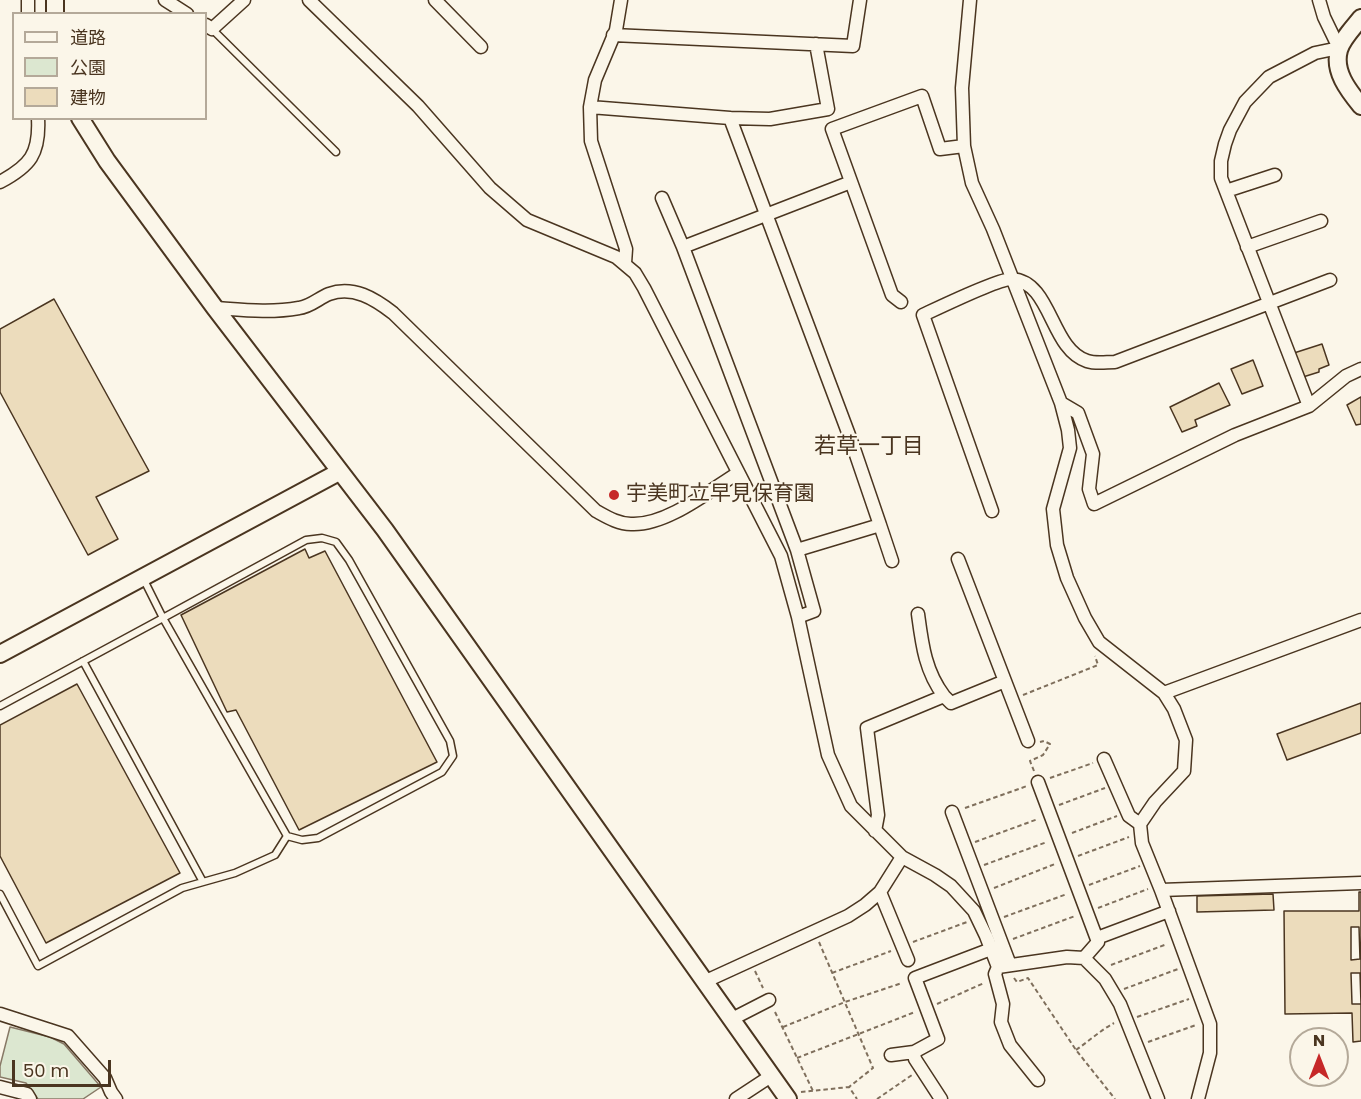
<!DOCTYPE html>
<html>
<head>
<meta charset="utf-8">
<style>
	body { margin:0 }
	#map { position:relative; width:1361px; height:1099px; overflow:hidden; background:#fbf6e9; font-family:Poppins,"Noto Sans JP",sans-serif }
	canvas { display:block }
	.legend { position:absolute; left:12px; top:12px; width:195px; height:108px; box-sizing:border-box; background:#fbf6e9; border:2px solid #b4a999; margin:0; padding:8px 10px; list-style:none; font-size:18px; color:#4a3520 }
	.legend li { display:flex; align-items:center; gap:12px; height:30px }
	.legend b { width:30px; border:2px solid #b4a999 }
	.north { position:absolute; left:1289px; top:1027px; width:60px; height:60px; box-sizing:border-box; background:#fbf6e9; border:2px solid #b4a999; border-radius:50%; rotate:0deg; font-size:16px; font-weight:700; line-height:24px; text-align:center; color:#4a3520 }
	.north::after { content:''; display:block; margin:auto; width:21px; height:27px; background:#c62828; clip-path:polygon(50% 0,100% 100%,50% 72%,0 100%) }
	.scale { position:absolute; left:12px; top:1060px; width:99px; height:27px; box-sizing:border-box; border:3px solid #4a3520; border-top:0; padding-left:8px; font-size:18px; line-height:21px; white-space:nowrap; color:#4a3520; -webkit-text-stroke:4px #fbf6e9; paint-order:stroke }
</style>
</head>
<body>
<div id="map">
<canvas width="1361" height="1099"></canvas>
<ul class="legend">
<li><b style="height:8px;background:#fbf6e9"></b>道路</li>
<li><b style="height:16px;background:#dce7d0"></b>公園</li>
<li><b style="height:16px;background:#ecdcbc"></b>建物</li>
</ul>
<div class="north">N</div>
<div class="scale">50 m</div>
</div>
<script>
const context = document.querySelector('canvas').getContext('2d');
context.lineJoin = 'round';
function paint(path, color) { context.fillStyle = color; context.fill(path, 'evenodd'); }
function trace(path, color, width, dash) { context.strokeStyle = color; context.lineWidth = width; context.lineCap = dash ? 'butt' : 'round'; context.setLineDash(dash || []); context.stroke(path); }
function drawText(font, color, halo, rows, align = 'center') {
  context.font = font + ' Poppins,"Noto Sans JP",sans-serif'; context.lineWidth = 4.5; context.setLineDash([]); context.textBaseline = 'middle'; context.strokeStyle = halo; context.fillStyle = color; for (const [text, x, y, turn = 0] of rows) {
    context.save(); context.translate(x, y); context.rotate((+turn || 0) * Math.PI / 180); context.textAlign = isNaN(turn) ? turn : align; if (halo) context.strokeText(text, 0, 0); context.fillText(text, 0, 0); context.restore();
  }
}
const green = new Path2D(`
	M10,1027L50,1037L64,1044L101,1087L83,1099H38L26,1083L0,1077V1066Z`);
paint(green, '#dce7d0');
trace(green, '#887966', 1.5);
const building = new Path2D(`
	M54,299L149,471L96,497L118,539L88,555L0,392V329Z
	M1322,344L1329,365L1319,369V372L1303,377L1294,353Z
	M1253,360L1263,386L1242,394L1231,369Z
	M1219,383L1230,405L1195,420L1197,426L1182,432L1170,407Z
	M1361,397V424L1356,425L1347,405Z
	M305,549L309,558L325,551L437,762L299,830L236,710L227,712L181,615Z
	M77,684L180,873L46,943L0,856V725Z
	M1361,703V733L1287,760L1277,734Z
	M1359,892H1361V1041L1353,1042L1352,1013L1285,1014L1284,911H1359ZM1351,927H1359L1360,959L1351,960ZM1351,973H1360L1361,1004H1352Z
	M1273,894L1274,910L1197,912V896Z`);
paint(building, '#ecdcbc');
trace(building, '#4a3520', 1.5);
const lane = new Path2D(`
	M212,29L336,152
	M322,538L336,542L349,560L450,741L453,756L442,772L318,838L302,840L287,836L163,618L306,540Z
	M83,661L203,882L235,873L275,855L287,836
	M0,706L163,618L143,578
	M0,894L38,966L182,888L203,882`);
const street = new Path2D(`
	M165,0L187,14
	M309,0L418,106L490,188L527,220L616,257L635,273L644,288L781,556L798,617L828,755L851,806L902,857L935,875L951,886L974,911L986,936L998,967L1067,957L1084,958L1105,979L1120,1004L1158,1099
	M435,0L481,47
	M621,0L616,30L595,80L590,107L591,141L626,249L625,263
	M970,0L962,88L964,146L972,183L993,229L1061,403L1068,430L1070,448L1053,509L1057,545L1067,578L1085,618L1099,642L1164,693L1174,709L1186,740L1184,771L1155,802L1140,824L1142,843L1161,890L1210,1024V1053L1198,1099
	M28,14V0
	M206,25L212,29L244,0
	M613,35L853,46L860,0
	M590,107L730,118L852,443L880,525L797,550L814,611L798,617
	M730,118L770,119L828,109L816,44
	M0,182C30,166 40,154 38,118
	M1226,191L1275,175
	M662,198L683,247L797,550
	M683,247L851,182
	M1247,247L1321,221
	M901,302L892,295L832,129L922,96L940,149L964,146
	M215,308C244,310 271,313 299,308C310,307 319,298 329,294C353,285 375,299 393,313L596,511C607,517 618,524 631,524C666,526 709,491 738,473
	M1061,403L1078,413L1093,454L1089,489L1094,504L1235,435L1309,406L1346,376L1361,369
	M1309,406L1221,178V161L1225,144L1230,130L1245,102L1269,77L1315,53L1339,48L1324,17L1319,0
	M992,511L923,315C938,308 1000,278 1012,279C1052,282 1050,349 1087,361C1096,364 1106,362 1115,362L1330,280
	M880,525L892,561
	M958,559L1028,741
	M918,614C922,644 925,671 944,696
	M1164,693L1361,620
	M1104,759L1129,816L1140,824
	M1038,782L1098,942L1084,958
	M952,812L1010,965
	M875,831L878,815L867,728L944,696L951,703L1005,681
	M1161,890L1361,883
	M880,892L908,960
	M1097,938L1169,911
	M998,967L995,974L1003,1004L1001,1022L1010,1045L1038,1080
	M706,981L848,916L865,905L880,892L902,857
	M0,1014L68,1036L105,1078L111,1092L116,1099
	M732,1019L769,1000
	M891,1055L914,1052
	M0,1087L27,1094L30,1099
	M736,1099L771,1076
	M941,1099L915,1059L914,1052L938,1039L915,978L991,949`);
const secondary = new Path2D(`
	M55,0V14
	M1361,18C1354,27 1342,39 1339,50C1333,71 1348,90 1361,106
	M80,118L107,161L215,308L385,530L788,1099
	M0,654L339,472`);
trace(lane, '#4a3520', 9);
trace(street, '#4a3520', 15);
trace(secondary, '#4a3520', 20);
trace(new Path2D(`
	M1023,695L1098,665L1095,656
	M1034,771L1030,761L1043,755L1050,744L1044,741L1040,742
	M1050,778L1093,763
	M1059,805L1105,788
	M965,808L1027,786
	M1072,833L1117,816
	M975,842L1038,819
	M1078,856L1129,837
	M984,865L1047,842
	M1089,885L1140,866
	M994,888L1055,864
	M1098,908L1148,889
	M1004,917L1067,894
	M1013,939L1075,916
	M819,942L873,1068L849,1087
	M913,942L967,922
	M1111,965L1167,944
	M755,971L763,988
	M832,973L891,951
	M1014,978L1017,982L1028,978L1076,1050L1115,1099
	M1124,989L1178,969
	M937,1004L984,983
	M775,1012L813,1091
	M1137,1017L1189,999
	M783,1027L845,1002L902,983
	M1148,1042L1196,1025
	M1076,1050C1089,1041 1101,1030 1114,1023
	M797,1058L915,1012
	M801,1092L849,1087L857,1099
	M877,1099L912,1075`), '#7f6f5c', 2, [4.5, 3]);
trace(lane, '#fbf6e9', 6);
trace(street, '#fbf6e9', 12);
trace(secondary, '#fbf6e9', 16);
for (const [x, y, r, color] of [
	[614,495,6,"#c62828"]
]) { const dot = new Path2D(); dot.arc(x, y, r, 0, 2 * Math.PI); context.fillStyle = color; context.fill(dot); trace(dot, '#fbf6e9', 2); }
drawText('21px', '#4a3520', '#fbf6e9', [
	["宇美町立早見保育園",626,495]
], 'left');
drawText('22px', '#4a3520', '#fbf6e9', [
	["若草一丁目",869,447]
]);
</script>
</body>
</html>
